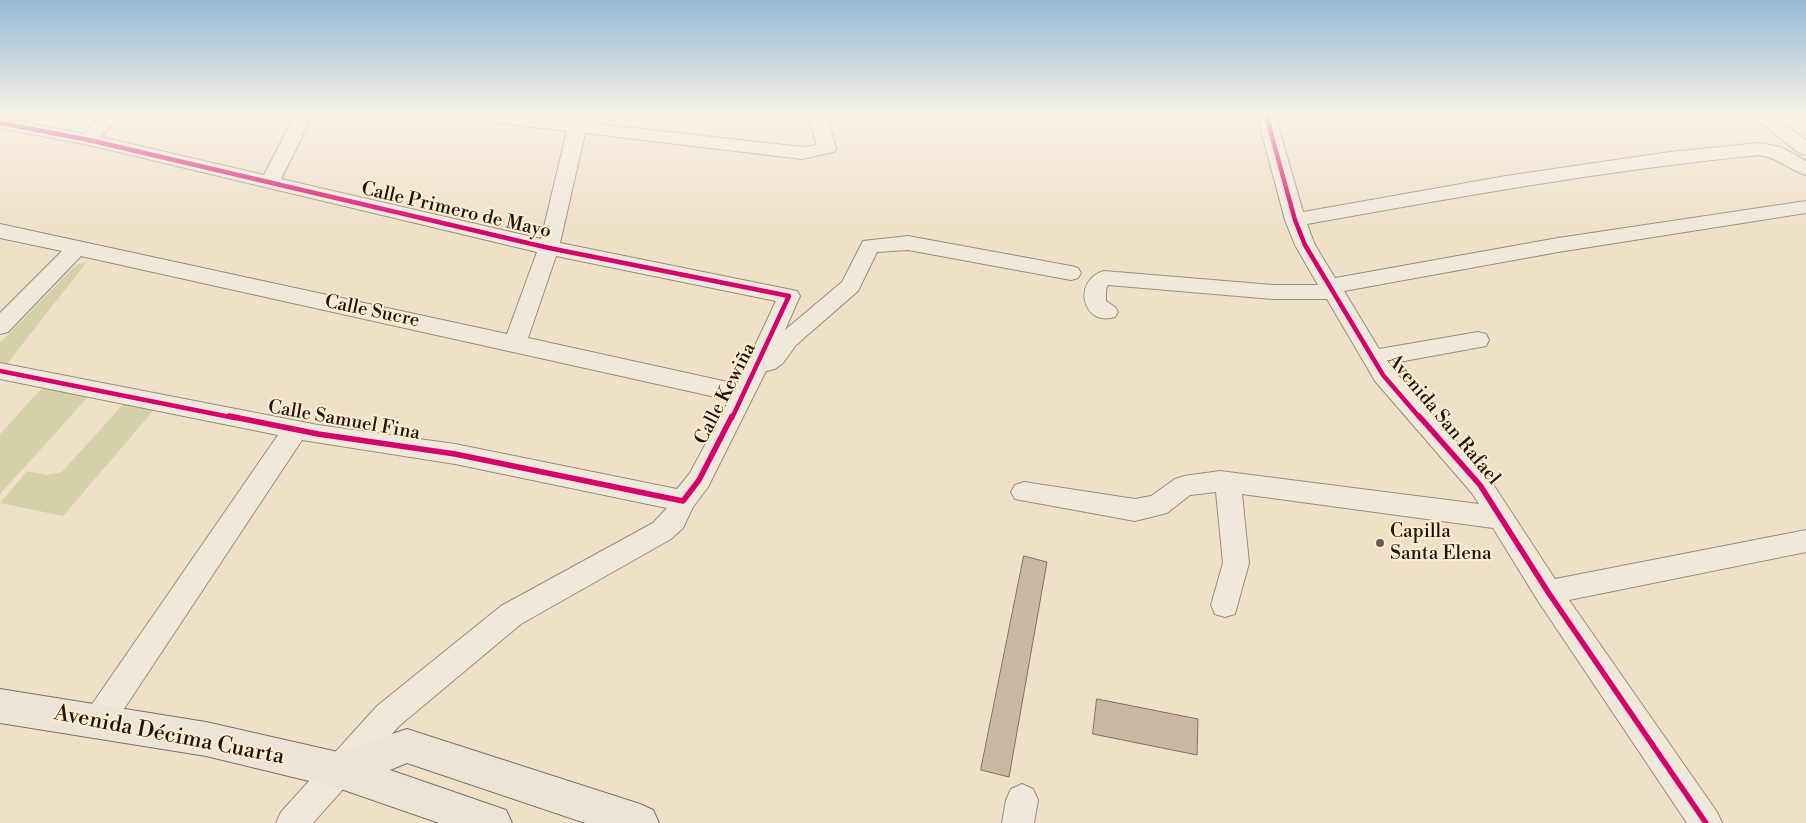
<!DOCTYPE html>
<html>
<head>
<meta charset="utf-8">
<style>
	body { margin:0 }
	canvas { display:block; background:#efe0c7 }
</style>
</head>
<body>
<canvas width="1806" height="823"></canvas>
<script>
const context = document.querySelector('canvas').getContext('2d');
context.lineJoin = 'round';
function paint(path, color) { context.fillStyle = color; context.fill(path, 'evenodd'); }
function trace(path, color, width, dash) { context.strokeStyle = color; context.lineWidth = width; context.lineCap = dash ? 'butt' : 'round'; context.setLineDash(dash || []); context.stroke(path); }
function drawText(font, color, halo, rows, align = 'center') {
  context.font = font + ' "Libre Bodoni",serif'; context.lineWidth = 4; context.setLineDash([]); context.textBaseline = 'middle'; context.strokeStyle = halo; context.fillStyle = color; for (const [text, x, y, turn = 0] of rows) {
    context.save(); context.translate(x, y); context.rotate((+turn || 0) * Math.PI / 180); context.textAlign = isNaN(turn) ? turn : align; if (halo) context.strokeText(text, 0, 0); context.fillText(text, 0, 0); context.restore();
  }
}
paint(new Path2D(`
	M86,263L6,365L0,362V343L71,270L78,264Z
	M43,387L89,396L0,494V434Z
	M123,404L154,410L63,516L0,503L27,471L47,475L62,472Z`), '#d4d1a9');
const building = new Path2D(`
	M1024,556L1047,562L1009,777L981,770Z
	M1097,699L1198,719L1197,755L1093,734Z`);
paint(building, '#cbb7a4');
trace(building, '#7a7165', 1);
const minor = new Path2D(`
	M101,115H120L101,137L264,175L295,115H313L281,179L541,239L567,131L475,120L469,119L466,115H523L571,121L573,115H591L588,123L802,147L817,145L808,115H826L836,148L834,152L802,159L585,133L560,243L797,291L800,296L785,330L842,282L863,241L908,236L1071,266L1078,268L1081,273L1078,278L1071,280L908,250L877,252L858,291L796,345L783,363L775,369L766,371L708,487L693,507L683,528L671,539L521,624L399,726L313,823H276L281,812L377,706L501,606L653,523L667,508L455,464L302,440L108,733L97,738L86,733L82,723L86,713L278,435L0,379V363L318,425L455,444L677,489L690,473L729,400L81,256L8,332L0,334V313L62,251L0,238V224L507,334L537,252L89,145L0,128V118L85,134ZM556,256L776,301L737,384L528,338Z
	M1257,115H1275L1303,212L1506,176L1670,152L1759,143L1781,147L1806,161V175C1789,170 1777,157 1759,155C1607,170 1457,197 1307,224L1315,245L1335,278L1558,238L1806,201V213L1558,252L1344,291L1379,349L1478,332L1486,334L1489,340L1486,346L1388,364L1489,478L1555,579L1806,530V552L1569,600L1717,812L1722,823H1687L1538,601L1493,528L1242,494L1249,563L1235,614L1225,617L1215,614L1211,605L1223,563L1216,492L1190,495L1167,513L1135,521L1015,499L1011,492L1015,485L1024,482L1135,499L1151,496L1175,479L1184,476L1220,471L1479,504L1471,492L1375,381L1327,299H1273L1108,285L1106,290V301L1115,307L1118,312L1115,317C1082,327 1072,280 1104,271L1273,285H1318L1295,245L1285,220Z
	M1751,115H1772L1806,140V155L1799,153Z
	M1022,784L1033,789L1038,800L1034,823H1002L1006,800L1011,789Z`);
const major = new Path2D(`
	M0,689L206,722L338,752L407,729L640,804L653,810L659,823H585L407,763L390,770L506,810L512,823H439L338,788L206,756L0,723Z`);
trace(minor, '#968c7e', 2);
trace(major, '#7a7165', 2);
paint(minor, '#f0e8db');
paint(major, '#ece4d6');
trace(new Path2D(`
	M1266,115L1295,220L1305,245L1383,375L1420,418
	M0,123L89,140L549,248L789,296L732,418
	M0,371L235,418`), '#d6006c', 4.5);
trace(new Path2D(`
	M229,416L318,434L455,454L683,501L699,480L732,416
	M1419,416L1480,485L1548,592L1706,823`), '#d6006c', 5.5);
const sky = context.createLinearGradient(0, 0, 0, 230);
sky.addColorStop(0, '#95bbd7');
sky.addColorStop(0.5, '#f8f1e6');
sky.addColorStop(1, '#f8f1e600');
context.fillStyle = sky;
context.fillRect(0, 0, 1806, 230);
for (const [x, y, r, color] of [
	[1380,543,5,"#685b4f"]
]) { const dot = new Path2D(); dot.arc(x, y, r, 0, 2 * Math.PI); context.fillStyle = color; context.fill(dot); trace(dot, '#ffedd0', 2); }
drawText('19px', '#20130e', '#ffedd0', [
	["Calle Primero de Mayo",456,211,13],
	["Calle Sucre",372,312,12],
	["Calle Kewiña",726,394,-63],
	["Avenida San Rafael",1443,420,50],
	["Calle Samuel Fina",344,421,10]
]);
drawText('19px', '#20130e', '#ffedd0', [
	["Capilla",1390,532],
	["Santa Elena",1390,554]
], 'left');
drawText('22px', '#20130e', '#ffedd0', [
	["Avenida Décima Cuarta",169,736,11]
]);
</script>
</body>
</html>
